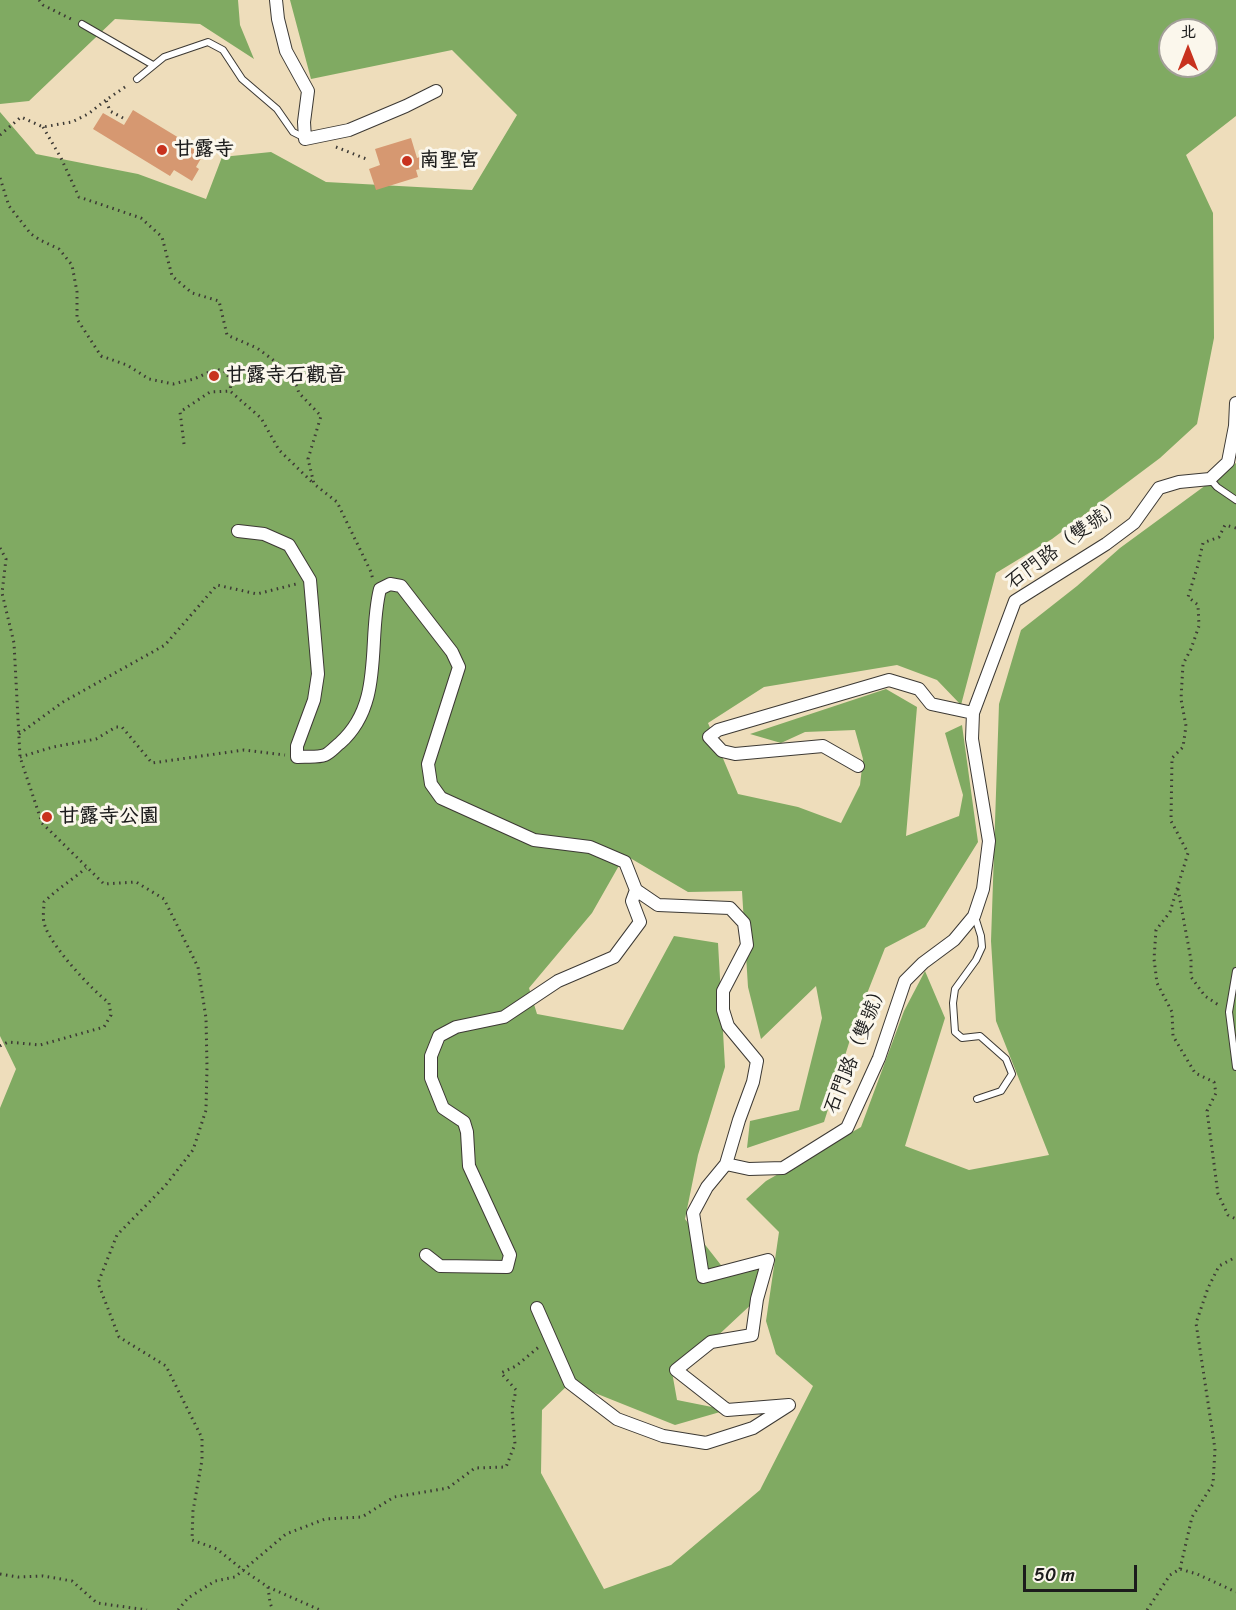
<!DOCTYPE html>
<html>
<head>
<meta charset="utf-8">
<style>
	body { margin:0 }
	#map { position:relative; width:1236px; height:1610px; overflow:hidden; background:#edb; font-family:Sriracha,"LXGW WenKai TC",sans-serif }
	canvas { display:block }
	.north { position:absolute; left:1158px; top:18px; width:60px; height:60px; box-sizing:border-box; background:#fbf7ec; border:2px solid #a29f99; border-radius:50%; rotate:0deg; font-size:16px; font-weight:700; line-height:24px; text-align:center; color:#1c1c1c }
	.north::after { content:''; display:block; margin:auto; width:21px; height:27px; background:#c8321e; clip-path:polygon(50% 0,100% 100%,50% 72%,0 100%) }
	.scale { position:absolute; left:1023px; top:1565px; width:114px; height:27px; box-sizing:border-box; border:3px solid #1c1c1c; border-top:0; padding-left:8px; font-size:18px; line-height:21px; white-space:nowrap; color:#1c1c1c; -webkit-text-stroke:4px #fbf7ec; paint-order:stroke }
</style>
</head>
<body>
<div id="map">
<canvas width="1236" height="1610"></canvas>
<div class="north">北</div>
<div class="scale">50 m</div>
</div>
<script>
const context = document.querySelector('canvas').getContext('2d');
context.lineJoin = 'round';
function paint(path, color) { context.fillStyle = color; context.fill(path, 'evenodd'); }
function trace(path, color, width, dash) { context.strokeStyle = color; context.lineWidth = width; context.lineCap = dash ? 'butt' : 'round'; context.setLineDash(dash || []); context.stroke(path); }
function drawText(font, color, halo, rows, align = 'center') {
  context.font = font + ' Sriracha,"LXGW WenKai TC",sans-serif'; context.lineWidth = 6; context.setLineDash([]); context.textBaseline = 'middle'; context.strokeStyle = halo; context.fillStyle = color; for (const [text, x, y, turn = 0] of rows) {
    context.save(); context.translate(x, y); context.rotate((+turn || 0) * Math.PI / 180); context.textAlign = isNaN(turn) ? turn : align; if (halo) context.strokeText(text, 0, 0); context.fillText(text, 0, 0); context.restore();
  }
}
paint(new Path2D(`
	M0,0H238L240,25L254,59L200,24L115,19L29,101L0,104Z
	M290,0H1236V116L1186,155L1213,213L1214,338L1197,424L1160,458L1052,539L996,573L961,705L937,680L897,665L764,687L708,723L738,794L798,807L841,823L860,785L863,759L855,730L805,732L781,743L750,734L886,689L917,707L906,836L959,816L963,795L945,733L962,725L978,842L925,927L885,948L855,1024L824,1122L747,1148L750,1121L799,1110L822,1018L816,986L761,1039L748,987L742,891L688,892L625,855L592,913L529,988L537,1014L623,1030L674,936L718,943L725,1067L698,1155L685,1219L724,1269L768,1260L757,1299L711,1342L672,1372L677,1400L727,1410L675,1425L570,1383L542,1410L541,1473L604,1589L671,1565L760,1490L813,1386L776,1354L766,1321L779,1232L746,1199L766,1181L861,1127L904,1011L925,971L945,1018L905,1146L969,1170L1049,1155L996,1021L991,941L999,704L1021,630L1077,586L1120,548L1236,463V1610H0V1108L16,1069L0,1036V112L36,154L138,174L206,199L222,157L271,152L326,182L472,190L517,115L452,50L311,79ZM1170,30H1206V66H1170Z`), '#80aa62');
paint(new Path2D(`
	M133,110L189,144L187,145L203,155L196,167L199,169L192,181L174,170L170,176L93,129L103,113L124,125Z
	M411,138L417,158L432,153L436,165L416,170L418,177L376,190L369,169L380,165L375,149Z`), '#d69871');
const service = new Path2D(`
	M82,24L153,65
	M137,79L164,57L208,42L223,50L242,79L277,109L293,132L305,138
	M1210,479L1217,487L1236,500
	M975,917L981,936L982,947L976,960L955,989L953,1003L955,1032L962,1038L980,1036L1006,1059L1012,1074L1001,1091L977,1099
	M1236,971L1229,1012L1236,1067`);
const minor = new Path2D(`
	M276,0L278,19L286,51L308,91L304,122L305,139L349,130L406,106L436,91
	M238,531L264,534L289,545L310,580L318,674L314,700L297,746V757C306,756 317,758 325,755C330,753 336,746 340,743C385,703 367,640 380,589L390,584L401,586L452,652L459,667L428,764L431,784L441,798L534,840L590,847L625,862L636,890L658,905L730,908L744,923L747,945L723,991V1010L728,1026L757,1061L753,1082L739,1120L726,1164L707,1187L693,1213L703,1277L768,1260L757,1299L752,1335L711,1342L676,1370L727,1410L789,1405L753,1428L706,1443L663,1436L617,1419L570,1383L537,1308
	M858,766L823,746L735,754L722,751L709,737L718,730L889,680L919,689L931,704L973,713
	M726,1164L749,1169L783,1168L847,1128L879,1058L905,981L923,963L954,940L974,916L983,889L989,841L972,739L973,713L1015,601L1106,544L1134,523L1159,488L1179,482L1210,479L1228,462L1235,426L1236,403
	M426,1255L440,1266L507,1267L510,1255L469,1166L467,1132L464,1122L443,1108L431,1078V1056L439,1036L456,1027L504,1017L558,981L614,957L640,922L632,901L636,890`);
trace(service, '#3c3934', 8);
trace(minor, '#3c3934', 14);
trace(new Path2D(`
	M39,0L43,5L73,20
	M123,118L110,111L106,100L128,85
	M43,127L61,158L79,197L141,218L162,237L172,276L192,293L219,301L227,335L257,348L292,374L299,393L321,416L308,459L314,484L337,502L371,572L373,580
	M0,135L21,117L43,127L72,122L88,114L106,100
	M336,147L369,160
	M0,178L9,206L31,234L40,240L59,249L72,265L77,292V319L101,356L127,365L149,379L173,384L194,379L216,369L226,372L231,382L230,391L261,418L279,450L313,483
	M184,444L180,412L210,392L230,391
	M1236,528L1225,525L1219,537L1203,543L1198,565L1188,597L1198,605L1199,626L1191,649L1183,664L1181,699L1186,726L1183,747L1172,758L1171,821L1188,853L1170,912L1156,930L1154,959L1157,983L1172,1012L1173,1036L1195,1073L1214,1082L1216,1093L1207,1111L1218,1194L1228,1215L1236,1219
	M0,548L6,559L2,593L14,643L20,757L42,823L104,884L136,882L164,899L198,967L206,1018L207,1067L206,1110L193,1150L165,1186L117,1235L98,1283L119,1337L166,1366L202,1438V1460L193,1511L192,1540L217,1549L243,1570L268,1587L270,1603L273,1610
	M19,734L63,702L165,645L217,585L257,594L296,584
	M20,757L53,747L96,739L116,727H122L152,763L244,750L285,755
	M1178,889L1191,960V977L1205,996L1220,1006
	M0,1046L8,1042L40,1045L104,1027L111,1015L109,1003C91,989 52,947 45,926C42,919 44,909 44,902C57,889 72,880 86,868
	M1180,1569L1192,1517L1213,1484L1215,1449L1196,1323L1208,1288L1219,1266L1236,1257
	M0,1574L18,1577L43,1576L72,1581L97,1603L147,1610
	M268,1587L320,1610
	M178,1610L188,1598L215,1581L235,1577L286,1534L325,1519L362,1517L394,1497L448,1488L475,1468L506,1467L515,1444L512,1409L516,1390L501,1373L516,1366L540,1346
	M1147,1610L1170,1575L1180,1569L1197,1574L1236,1592`), '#3c3934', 3, [1.5, 4.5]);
trace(service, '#fff', 6);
trace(minor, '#fff', 12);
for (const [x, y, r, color] of [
	[162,150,6,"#c8321e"],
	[407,161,6,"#c8321e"],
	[214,376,6,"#c8321e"],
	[47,817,6,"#c8321e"]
]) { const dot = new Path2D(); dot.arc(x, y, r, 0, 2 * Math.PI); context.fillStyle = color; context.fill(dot); trace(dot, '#fbf7ec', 2); }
drawText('bold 20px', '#1c1c1c', '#fbf7ec', [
	["甘露寺",174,150],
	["南聖宮",419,161],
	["甘露寺石觀音",226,376],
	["甘露寺公園",59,817]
], 'left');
drawText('20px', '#1c1c1c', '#fbf7ec', [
	["石門路（雙號）",1065,544,-36],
	["石門路（雙號）",857,1048,-68]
]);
</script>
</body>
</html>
